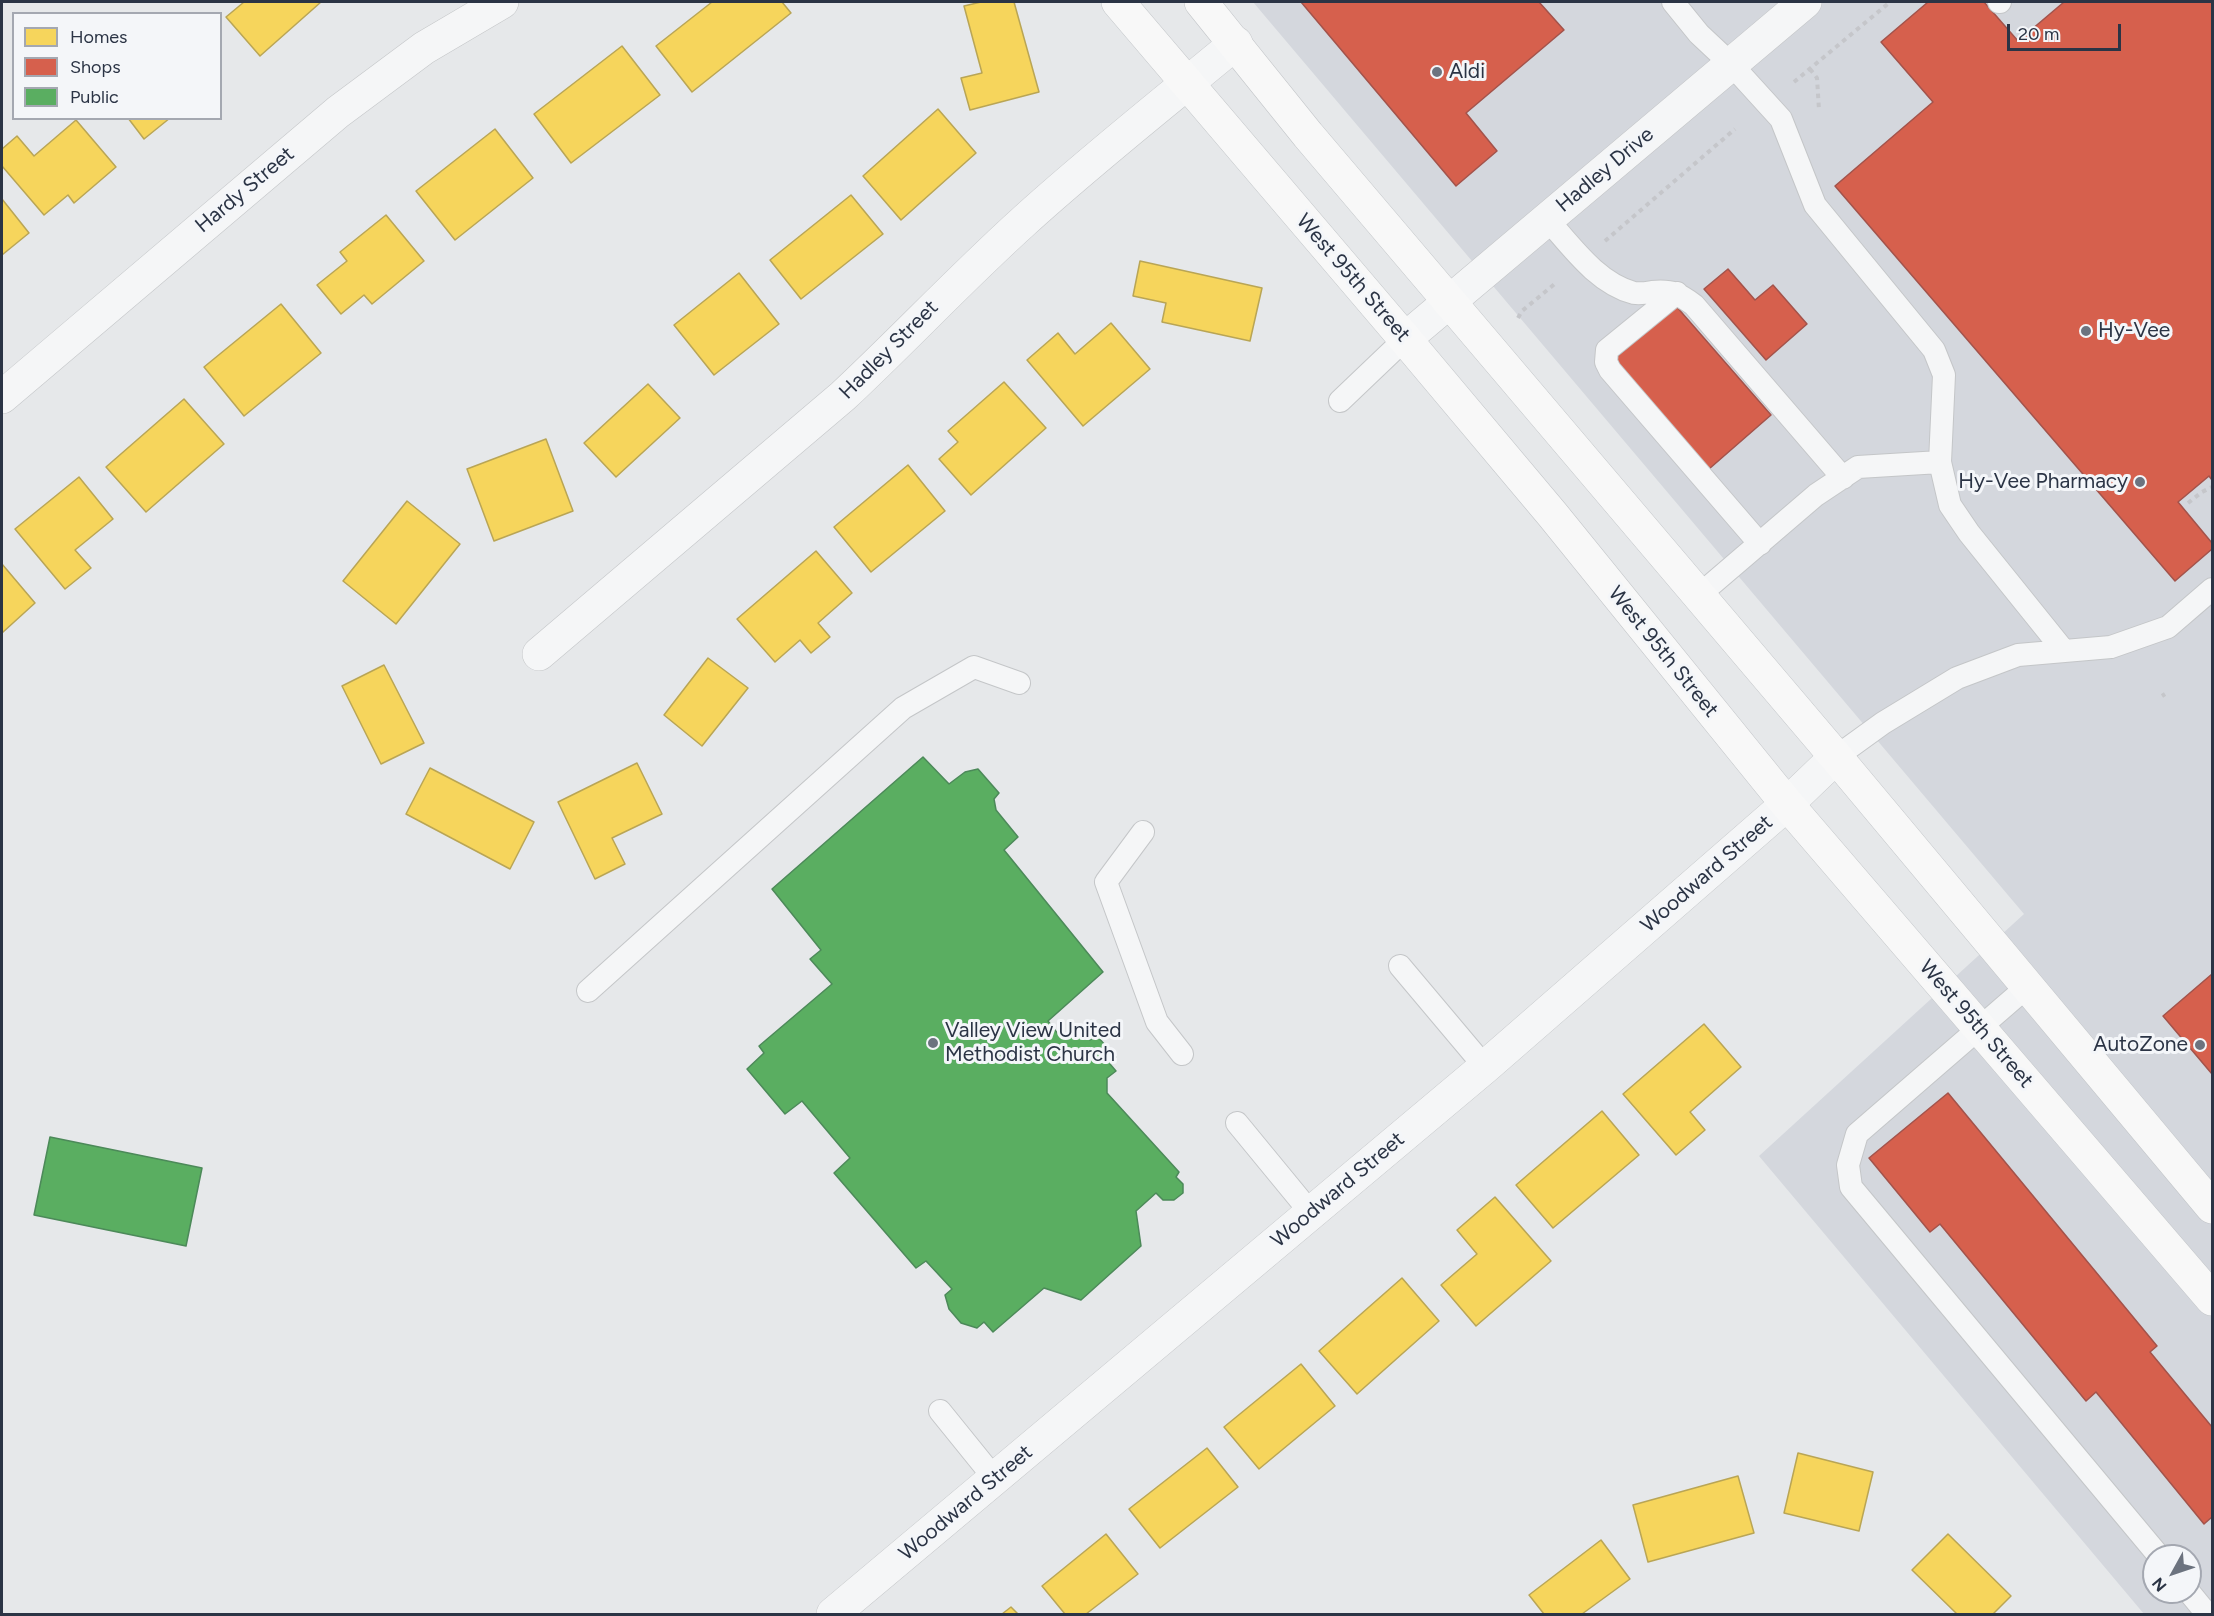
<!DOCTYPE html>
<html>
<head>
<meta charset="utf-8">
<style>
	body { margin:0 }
	#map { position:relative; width:2214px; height:1616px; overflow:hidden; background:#e6e8ea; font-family:Figtree,sans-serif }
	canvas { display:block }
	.frame { position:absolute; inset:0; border:3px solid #2b3445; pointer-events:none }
	.legend { position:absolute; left:12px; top:12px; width:210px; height:108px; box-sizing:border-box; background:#f4f6f9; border:2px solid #a4a8b1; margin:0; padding:8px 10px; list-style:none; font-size:18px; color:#2b3445 }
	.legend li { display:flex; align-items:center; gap:12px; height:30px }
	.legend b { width:30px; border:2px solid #a4a8b1 }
	.north { position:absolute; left:2142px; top:1544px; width:60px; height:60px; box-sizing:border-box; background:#f4f6f9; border:2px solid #a4a8b1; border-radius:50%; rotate:230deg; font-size:16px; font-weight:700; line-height:24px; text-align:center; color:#2b3445 }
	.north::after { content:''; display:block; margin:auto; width:21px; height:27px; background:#6c737f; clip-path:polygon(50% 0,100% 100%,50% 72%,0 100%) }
	.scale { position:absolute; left:2007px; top:24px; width:114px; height:27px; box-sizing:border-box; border:3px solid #2b3445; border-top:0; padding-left:8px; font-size:18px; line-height:21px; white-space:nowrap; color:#2b3445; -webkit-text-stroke:4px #f4f6f9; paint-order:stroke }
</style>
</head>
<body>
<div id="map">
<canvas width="2214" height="1616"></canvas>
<div class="frame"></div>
<ul class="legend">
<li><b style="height:16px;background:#f6d55c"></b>Homes</li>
<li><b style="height:16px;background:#d6604d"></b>Shops</li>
<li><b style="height:16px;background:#5aae61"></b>Public</li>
</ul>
<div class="north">N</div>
<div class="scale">20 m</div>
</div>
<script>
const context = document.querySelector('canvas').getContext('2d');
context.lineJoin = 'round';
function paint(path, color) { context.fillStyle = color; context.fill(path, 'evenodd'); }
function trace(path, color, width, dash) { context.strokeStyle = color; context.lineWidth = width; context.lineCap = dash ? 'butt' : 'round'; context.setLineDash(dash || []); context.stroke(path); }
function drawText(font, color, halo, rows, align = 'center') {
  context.font = font + ' Figtree,sans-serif'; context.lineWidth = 6; context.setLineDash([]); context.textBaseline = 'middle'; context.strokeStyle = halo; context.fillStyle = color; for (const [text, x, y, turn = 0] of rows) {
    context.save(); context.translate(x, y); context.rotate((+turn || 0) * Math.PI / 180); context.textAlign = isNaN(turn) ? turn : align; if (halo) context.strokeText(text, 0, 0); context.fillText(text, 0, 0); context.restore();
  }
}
paint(new Path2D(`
	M1253,2H2212V1614H2144L1759,1156L2024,914ZM2154,1556H2190V1592H2154Z`), '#d4d7dd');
const homes = new Path2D(`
	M244,2H321L260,56L226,17Z
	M712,2H782L791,13L692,92L656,46Z
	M981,2H1014L1039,92L970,110L961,78L982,73L964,6Z
	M622,46L660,95L571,163L534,114Z
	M938,109L976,153L901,220L863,176Z
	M128,118H170L144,139Z
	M76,120L116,167L74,203L68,195L44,215L2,166V149L17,136L34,156Z
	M495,129L533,178L455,240L416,191Z
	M851,195L883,234L801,299L770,260Z
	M2,199L29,233L2,255Z
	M386,215L424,261L372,304L364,295L341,314L317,285L347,261L340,252Z
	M1140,261L1262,288L1250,341L1162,322L1166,303L1133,296Z
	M739,273L779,324L714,375L674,325Z
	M281,304L321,353L244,416L204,367Z
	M1111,323L1150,369L1083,426L1027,360L1058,333L1075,354Z
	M1004,382L1046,428L971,495L939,459L958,442L948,431Z
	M648,384L680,418L616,477L584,443Z
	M184,399L224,444L146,512L106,467Z
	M546,439L573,511L494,541L467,469Z
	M908,465L945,511L871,572L834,527Z
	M79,477L113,519L75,550L91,568L65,589L15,529Z
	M407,501L460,544L396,624L343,581Z
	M816,551L852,593L818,623L830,637L811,653L800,640L775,662L737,619Z
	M2,564L35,603L2,633Z
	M708,658L748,688L702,746L664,715Z
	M384,665L424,743L381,764L342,686Z
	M637,763L662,814L612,838L625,864L595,879L558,802Z
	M430,768L534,822L510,869L406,814Z
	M1704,1024L1741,1067L1690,1112L1705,1130L1676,1155L1623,1094Z
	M1602,1111L1639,1155L1553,1228L1516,1185Z
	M1495,1197L1551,1261L1476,1326L1441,1285L1477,1254L1457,1230Z
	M1402,1278L1439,1321L1357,1394L1319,1351Z
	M1301,1364L1335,1406L1259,1469L1224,1427Z
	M1207,1448L1238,1487L1160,1548L1129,1509Z
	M1798,1453L1873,1472L1859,1531L1784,1513Z
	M1738,1476L1754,1533L1648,1562L1633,1505Z
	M1106,1534L1138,1574L1086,1614H1065L1042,1586Z
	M1948,1534L2011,1596L1993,1614H1957L1912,1570Z
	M1601,1540L1630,1579L1582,1614H1544L1529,1595Z
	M1011,1607L1018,1614H1002Z`);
paint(homes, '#f6d55c');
trace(homes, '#b9a555', 1.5);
const shops = new Path2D(`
	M1301,2H1539L1564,30L1466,113L1497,151L1456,186Z
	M1928,2H1984L2018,41L2064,2H2212V480L2209,476L2178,502L2212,543V549L2175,581L1835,186L1933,102L1881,42Z
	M1728,269L1755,300L1773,285L1807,324L1766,360L1704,289Z
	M1676,306L1771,415L1709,469L1614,359Z
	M2212,974V1074L2163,1016Z
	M1948,1093L2157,1346L2150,1352L2212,1427V1517L2204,1524L2096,1392L2086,1401L1940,1224L1930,1232L1869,1158Z`);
paint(shops, '#d6604d');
trace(shops, '#a3534b', 1.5);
const public = new Path2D(`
	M923,757L949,784L965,772L978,769L999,793L994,799L996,810L1018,837L1004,850L1103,972L1048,1021L1058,1034L1068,1036L1079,1026L1090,1040L1096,1035L1116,1057L1110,1064L1116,1071L1107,1078V1093L1179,1172L1176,1177L1183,1184V1193L1174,1200H1163L1156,1193L1136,1211L1141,1246L1081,1300L1044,1288L993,1332L984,1322L977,1328L961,1323L949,1309L945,1295L952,1289L926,1261L916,1268L834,1173L850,1158L802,1101L785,1114L747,1069L764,1053L759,1046L832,984L810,959L821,950L772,889Z
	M50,1137L202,1168L186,1246L34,1215Z`);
paint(public, '#5aae61');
trace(public, '#4c8959', 1.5);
const service = new Path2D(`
	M1673,2L1699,34L1731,64L1781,119L1815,205L1934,350L1944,375L1940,462L1950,505L1969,533L2064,651
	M1999,2H2000
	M1547,219C1572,247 1597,283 1634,293C1640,294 1646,293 1652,292C1673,290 1679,294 1694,305L1843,478
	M1677,293L1607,350L1606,362L1610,370L1760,544
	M1340,401L1405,339
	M1698,596L1816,495L1858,467L1940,462
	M1836,757L1883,723L1957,678L2018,655L2111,647L2168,627L2212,589
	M1143,832L1106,882L1157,1022L1182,1054
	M1400,966L1485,1067
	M2028,986L1857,1134L1848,1165L1851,1187L2159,1556
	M588,991L903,708L974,667L1019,683
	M1237,1123L1311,1213
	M940,1411L995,1479
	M2189,1592L2207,1614`);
const minor = new Path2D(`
	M1405,339L1805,2
	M2,397L338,112L424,48L502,2
	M539,654L843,396C904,339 961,278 1023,222C1091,160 1165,102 1236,43
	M833,1614L1485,1067L1787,804L1836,757`);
const primary = new Path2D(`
	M1118,2L1405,339L1552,514L1787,804L2212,1299
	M1201,2L1308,135L1836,757L2212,1207`);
trace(service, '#c4c6c8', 24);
trace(minor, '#c4c6c8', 34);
trace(primary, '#c2c5c8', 34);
trace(new Path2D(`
	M1810,69L1817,78L1819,110
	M1794,82L1890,2
	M1605,241L1735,129
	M1518,318L1522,311L1557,282
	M2188,503L2202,492L2212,487
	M2162,696L2165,694`), '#c5c6ca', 4, [4.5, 4.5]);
trace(service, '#f5f6f7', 22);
trace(minor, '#f5f6f7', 33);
trace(primary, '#f8f8f8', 33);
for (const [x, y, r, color] of [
	[1437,72,6,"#6c737f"],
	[2086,331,6,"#6c737f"],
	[2140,482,6,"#6c737f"],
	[933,1043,6,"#6c737f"],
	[2200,1045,6,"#6c737f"]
]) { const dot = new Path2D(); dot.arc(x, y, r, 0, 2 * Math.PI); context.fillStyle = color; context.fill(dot); trace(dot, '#f4f6f9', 2); }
drawText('21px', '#2b3445', '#f4f6f9', [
	["Aldi",1449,72],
	["Hy-Vee",2098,331],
	["Hy-Vee Pharmacy",2128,482,"right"],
	["Valley View United",945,1031],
	["Methodist Church",945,1055],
	["AutoZone",2188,1045,"right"]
], 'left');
drawText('21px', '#2b3445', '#f4f6f9', [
	["Hadley Drive",1605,170,-40],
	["Hardy Street",245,190,-40],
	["West 95th Street",1353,278,49],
	["Hadley Street",889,350,-45],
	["West 95th Street",1663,652,51],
	["Woodward Street",1707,874,-41],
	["West 95th Street",1976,1024,49],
	["Woodward Street",1338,1190,-40],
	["Woodward Street",966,1503,-40]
]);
</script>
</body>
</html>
